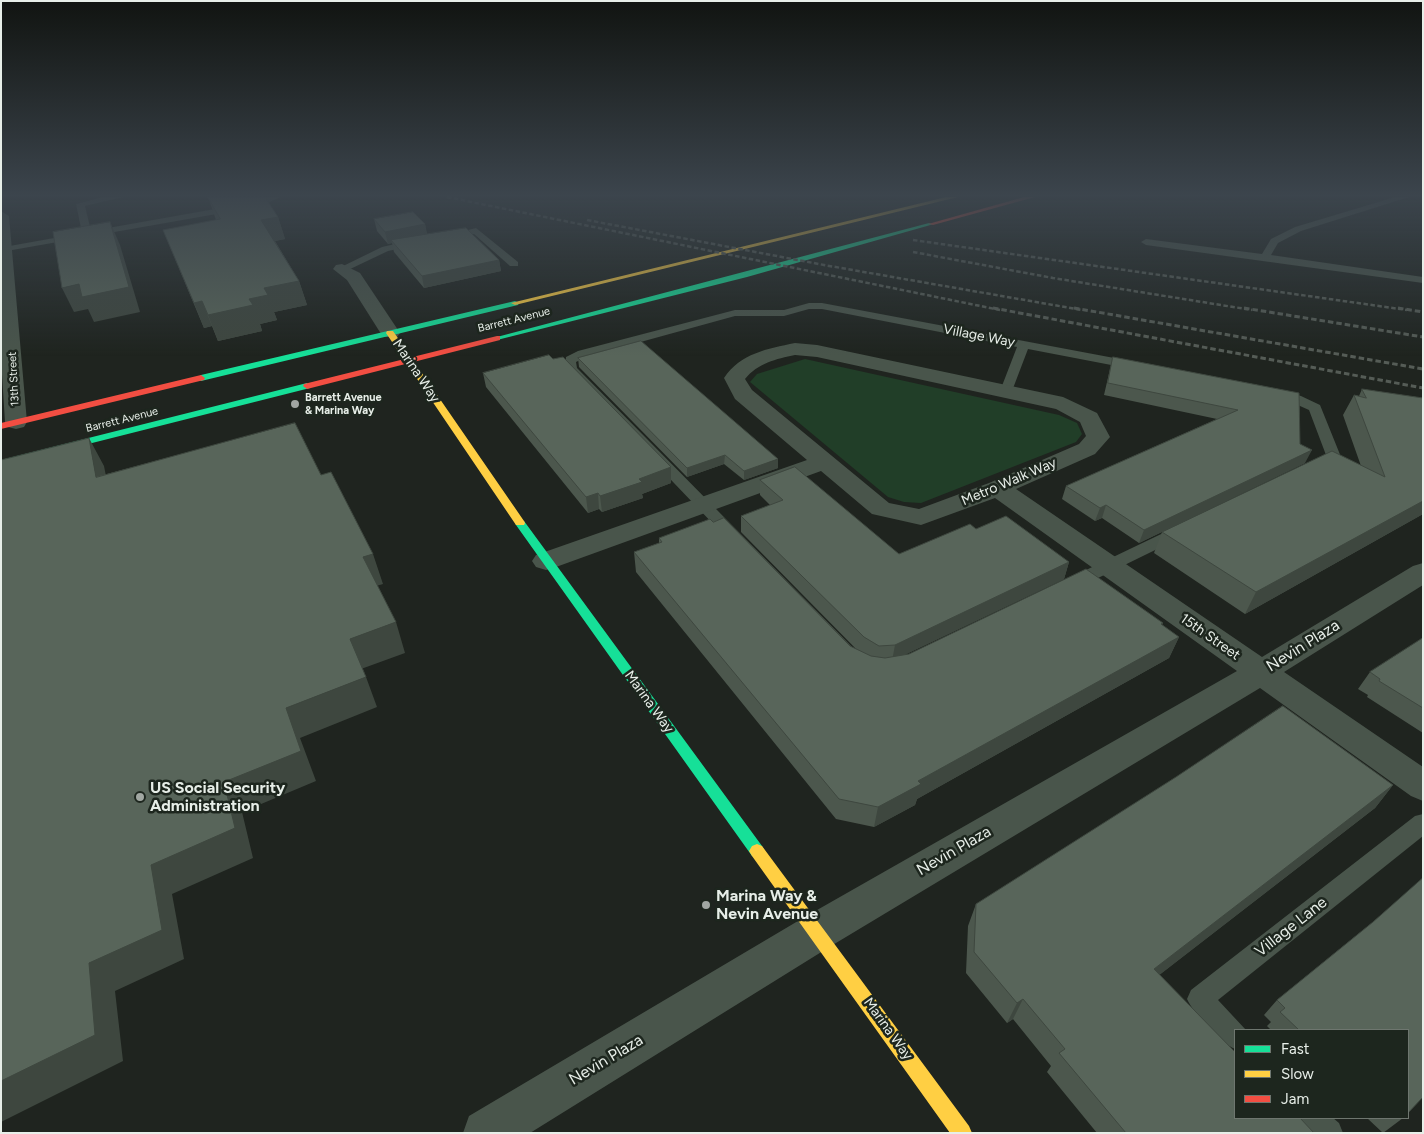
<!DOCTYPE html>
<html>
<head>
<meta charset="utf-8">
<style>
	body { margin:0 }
	#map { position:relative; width:1424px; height:1134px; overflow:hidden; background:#1f241f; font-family:Figtree,sans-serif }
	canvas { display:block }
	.frame { position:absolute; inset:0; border:2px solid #e7eee8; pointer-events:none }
	.legend { position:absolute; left:1234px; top:1029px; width:175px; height:90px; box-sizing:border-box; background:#1d261e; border:1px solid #6e766f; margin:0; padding:6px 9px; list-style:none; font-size:15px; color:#e7eee8 }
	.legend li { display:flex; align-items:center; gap:10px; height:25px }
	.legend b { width:25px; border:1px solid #6e766f }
</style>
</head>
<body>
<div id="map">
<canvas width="1424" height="1134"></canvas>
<div class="frame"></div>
<ul class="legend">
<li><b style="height:6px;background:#16e098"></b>Fast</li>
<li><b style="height:6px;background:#ffcf43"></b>Slow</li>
<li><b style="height:6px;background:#f24e42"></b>Jam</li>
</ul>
</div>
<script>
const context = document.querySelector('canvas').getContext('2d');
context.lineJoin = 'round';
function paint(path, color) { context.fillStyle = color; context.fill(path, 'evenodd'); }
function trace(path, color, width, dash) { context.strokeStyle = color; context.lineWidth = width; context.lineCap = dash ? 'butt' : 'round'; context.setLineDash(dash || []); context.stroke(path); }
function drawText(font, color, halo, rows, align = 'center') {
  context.font = font + ' Figtree,sans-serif'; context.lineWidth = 5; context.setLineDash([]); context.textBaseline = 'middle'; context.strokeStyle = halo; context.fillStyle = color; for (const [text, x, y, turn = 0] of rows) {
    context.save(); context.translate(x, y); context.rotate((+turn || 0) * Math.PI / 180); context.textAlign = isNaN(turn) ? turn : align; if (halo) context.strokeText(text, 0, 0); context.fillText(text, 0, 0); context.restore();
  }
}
paint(new Path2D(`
	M805,359L1059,415L1077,423L1082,434L1076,442L921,503L904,502L888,497L750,382L757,374Z`), '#213e28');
paint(new Path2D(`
	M103,197H123L85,206L91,231L260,201L268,197H280L262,206L1,252V248L4,247L82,233L76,204Z
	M1395,197H1409L1301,231L1278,243L1271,255L1423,277V283L1146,245L1141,242L1146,239L1262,254L1271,239L1295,227Z
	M476,228L518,262V266H510L474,234L449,239L444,236Z
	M413,240L416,241V245L388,251L346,271L337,269L382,247Z
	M809,303H822L1263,386L1301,396L1320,405L1341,457L1339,460L904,673C882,680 867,678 848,665L565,369L566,357L578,351L735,310H784ZM809,309H822L1017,347L1000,391L1006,395L1012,391L1028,349L1262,394L1291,402L1309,410L1326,455L892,663L876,664L860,655L577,368L576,362L586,357L735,316H784Z
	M1423,814V836L1218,1000L1246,1030H1235V1049C1220,1043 1194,1014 1187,999L1191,990L1415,816Z
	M1300,1118H1333L1339,1123L1343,1133H1309Z`), '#49554b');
paint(new Path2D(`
	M1,211L9,216L27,422L24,427L16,429L8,427L5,422L1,359Z
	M342,264L360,273L400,333L397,337H383L347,280L333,269L336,265Z
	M795,343L817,345L1063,397L1097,413L1110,437L1095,454L1016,489L1262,657L1413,566L1423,563V585L1284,672L1423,767V801L1411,796L1260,688L831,946L530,1133H463L469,1116L803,918L1237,671L995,498L921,525L872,514L821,471L556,567L546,570L536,567L532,561L536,555L807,460L735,399L724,378C741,353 767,349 795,343ZM795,355L817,357L1056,409L1080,422L1086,436L1079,444L989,483L919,509L889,503L752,390L745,379C758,363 776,359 795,355Z`), '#49554b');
paint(new Path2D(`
	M929,223L934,224L747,277L497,340L493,338Z
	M515,301L519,303L518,305L201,381L197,378L201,375Z
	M307,383L311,386L310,388L1,466V460Z
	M520,520L524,521L762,846L765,851L762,856L757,858L752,856L516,525L515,523L516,521Z`), '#16e098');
paint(new Path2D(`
	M946,197H958L515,305L511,303Z
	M387,331H393L524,521L525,523L524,525H516L386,333Z
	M757,844L762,846L969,1126L972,1133H950L752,856L749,851L752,846Z`), '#ffcf43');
paint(new Path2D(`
	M1024,197H1035L933,225L928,224Z
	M497,336H500V340L307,389L303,386L304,384Z
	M201,375L205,378L204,380L1,429V423Z`), '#f24e42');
trace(new Path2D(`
	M447,197L1000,310
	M587,220L824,265L1082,310
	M913,240L1407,310
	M913,252L1053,278L1252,310`), '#555c56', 2.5, [4.5, 2.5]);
trace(new Path2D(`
	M993,308L1423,388
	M1074,308L1423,369
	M1244,308L1423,337
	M1398,308L1423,312`), '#555c56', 3, [5.5, 3]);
paint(new Path2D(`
	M208,197L278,217L285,239L275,241L299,281L307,305L274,312L277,320L260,324L262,331L218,341L212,326L204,328L163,230L216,220Z
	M374,219L425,224L427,234L499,260L501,271L424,288L394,252L392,243L388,244L377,231Z
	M1113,357L1299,393L1300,444L1305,463L1139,543L1102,518L1095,521L1062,499L1066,486L1217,419L1104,395L1110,369Z
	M578,358L778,468L744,480L724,464L687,477L579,367Z
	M483,373L671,467V483L642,494L643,498L602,512L599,509L588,513L486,387Z
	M1362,389L1423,398V514L1245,614L1154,553L1162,532L1361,466L1343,415L1354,395L1359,396Z
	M760,480L899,554L976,529L1069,562L1064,579L904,655L1163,623L1162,625L1179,637L1169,658L917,799L915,805L874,827L836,819L636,572L634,552L659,543V538L857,650L741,532V516L770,505L760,495Z
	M1423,638V733L1367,697L1368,695L1358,689L1370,672Z
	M1393,785L1375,808L1159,975L1314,1133H1097L1047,1072L1051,1066L1013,1019L1007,1023L966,973L968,926L976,904Z
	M1423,878V1099L1422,1098L1408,1030H1271L1267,1026L1271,1022L1264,1015L1277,1000L1373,922Z
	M1367,1118H1403L1383,1133Z`), '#4c574d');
paint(new Path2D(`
	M278,217L285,239L269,242L261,220Z
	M110,222L120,245L140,312L94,322L88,309L74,312L62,288L79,284Z
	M425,224L427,236L391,240L392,243L388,244L385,232Z
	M499,260L501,271L424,288L422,276Z
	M299,281L307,305L274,312L277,320L260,324L262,331L218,341L208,315L249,299L264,288Z
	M202,301L212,326L204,328L194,303Z
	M89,438L104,466L112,506L96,477Z
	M1312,450L1305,463L1139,543L1144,530Z
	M725,455L724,464L687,477V468Z
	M778,459V468L744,480V471Z
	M671,467V483L642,494L643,498L602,512L600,496L639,479Z
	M598,493L599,509L588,513L586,497Z
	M1423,501V514L1245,614L1256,592Z
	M1106,505L1102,518L1095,521L1100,508Z
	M373,554L383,584L373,587L363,557Z
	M1069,562L1064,579L892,661L895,645Z
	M396,622L405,653L361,669L350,639Z
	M1179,637L1169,658L917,799L915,805L874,827L878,807L918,781Z
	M366,677L377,707L300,738L316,781L242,812L253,858L172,894L184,959L115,991L123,1061L1,1122V1081L89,963L151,865L224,782L286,708Z
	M1393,785L1375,808L1140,990L1154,969Z
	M1023,999L1013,1019L1007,1023L1017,1003Z`), '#3e473f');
const building = new Path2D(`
	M208,197H265L278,217L261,220L299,281L264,288L268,295L249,299L253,305L208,315L202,301L194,303L163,230L220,219Z
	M413,212L425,224L385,232L374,219Z
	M110,222L129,287L82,297L79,284L62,288L53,232Z
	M466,228L499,260L422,276L391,240Z
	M641,341L778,459L744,471L725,455L687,468L578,358Z
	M549,355L553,359L563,357L671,467L639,479L642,482L600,496L598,493L586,497L483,373Z
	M1113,357L1299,393L1300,444L1312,450L1144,530L1106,505L1100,508L1066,486L1238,410L1108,383Z
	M1362,389L1423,398V501L1256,592L1162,532L1332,451L1385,477L1354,395L1366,398Z
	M295,423L321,475L331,472L373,554L363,557L396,622L350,639L366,677L286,708L301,751L224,782L235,828L151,865L162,930L89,963L95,1035L1,1081V460L89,438L96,477Z
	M795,467L899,554L970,524L976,529L1006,516L1069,562L895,645L879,646L864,637L741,516L783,500L760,480Z
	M724,518L850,646L871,656L885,658L909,654L1086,569L1163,623L1161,624L1179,637L918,781L921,784L878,807L839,799L634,552L662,542L659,538L710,519L713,522Z
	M1423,638V708L1379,681L1380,679L1370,672Z
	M1283,706L1393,785L1154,969L1235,1052V1118H1300L1314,1133H1126L1059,1053L1065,1049L1023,999L1017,1003L974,952L976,904L1176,777Z
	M1423,878V1097L1408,1113V1030H1299L1280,1012L1285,1008L1277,1000L1373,922Z`);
paint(building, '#58655a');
trace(building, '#3e473f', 1);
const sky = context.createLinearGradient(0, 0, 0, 356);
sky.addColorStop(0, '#111411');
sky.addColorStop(0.55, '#3c454d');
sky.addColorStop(1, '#3c454d00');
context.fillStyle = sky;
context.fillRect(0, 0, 1424, 356);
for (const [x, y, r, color] of [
	[295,404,5,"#a1a7a2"],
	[140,797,5,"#a1a7a2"],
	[706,905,5,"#a1a7a2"]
]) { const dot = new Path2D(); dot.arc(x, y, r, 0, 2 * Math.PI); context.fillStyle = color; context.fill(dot); trace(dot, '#1d261e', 2); }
drawText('11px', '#e7eee8', '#1d261e', [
	["Barrett Avenue",514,320,-14],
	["13th Street",14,379,-93],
	["Barrett Avenue",122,420,-14]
]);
drawText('bold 11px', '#e7eee8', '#1d261e', [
	["Barrett Avenue",305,398],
	["& Marina Way",305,411]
], 'left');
drawText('14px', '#e7eee8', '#1d261e', [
	["Village Way",979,336,11],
	["Marina Way",416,371,56],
	["Metro Walk Way",1009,482,-23],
	["15th Street",1210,637,35],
	["Marina Way",649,702,54],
	["Marina Way",888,1029,54]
]);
drawText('16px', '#e7eee8', '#1d261e', [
	["Nevin Plaza",1303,646,-32],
	["Nevin Plaza",954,851,-30],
	["Village Lane",1291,927,-38],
	["Nevin Plaza",606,1060,-31]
]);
drawText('bold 16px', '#e7eee8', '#1d261e', [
	["US Social Security",150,788],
	["Administration",150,806],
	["Marina Way &",716,896],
	["Nevin Avenue",716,914]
], 'left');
</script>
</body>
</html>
